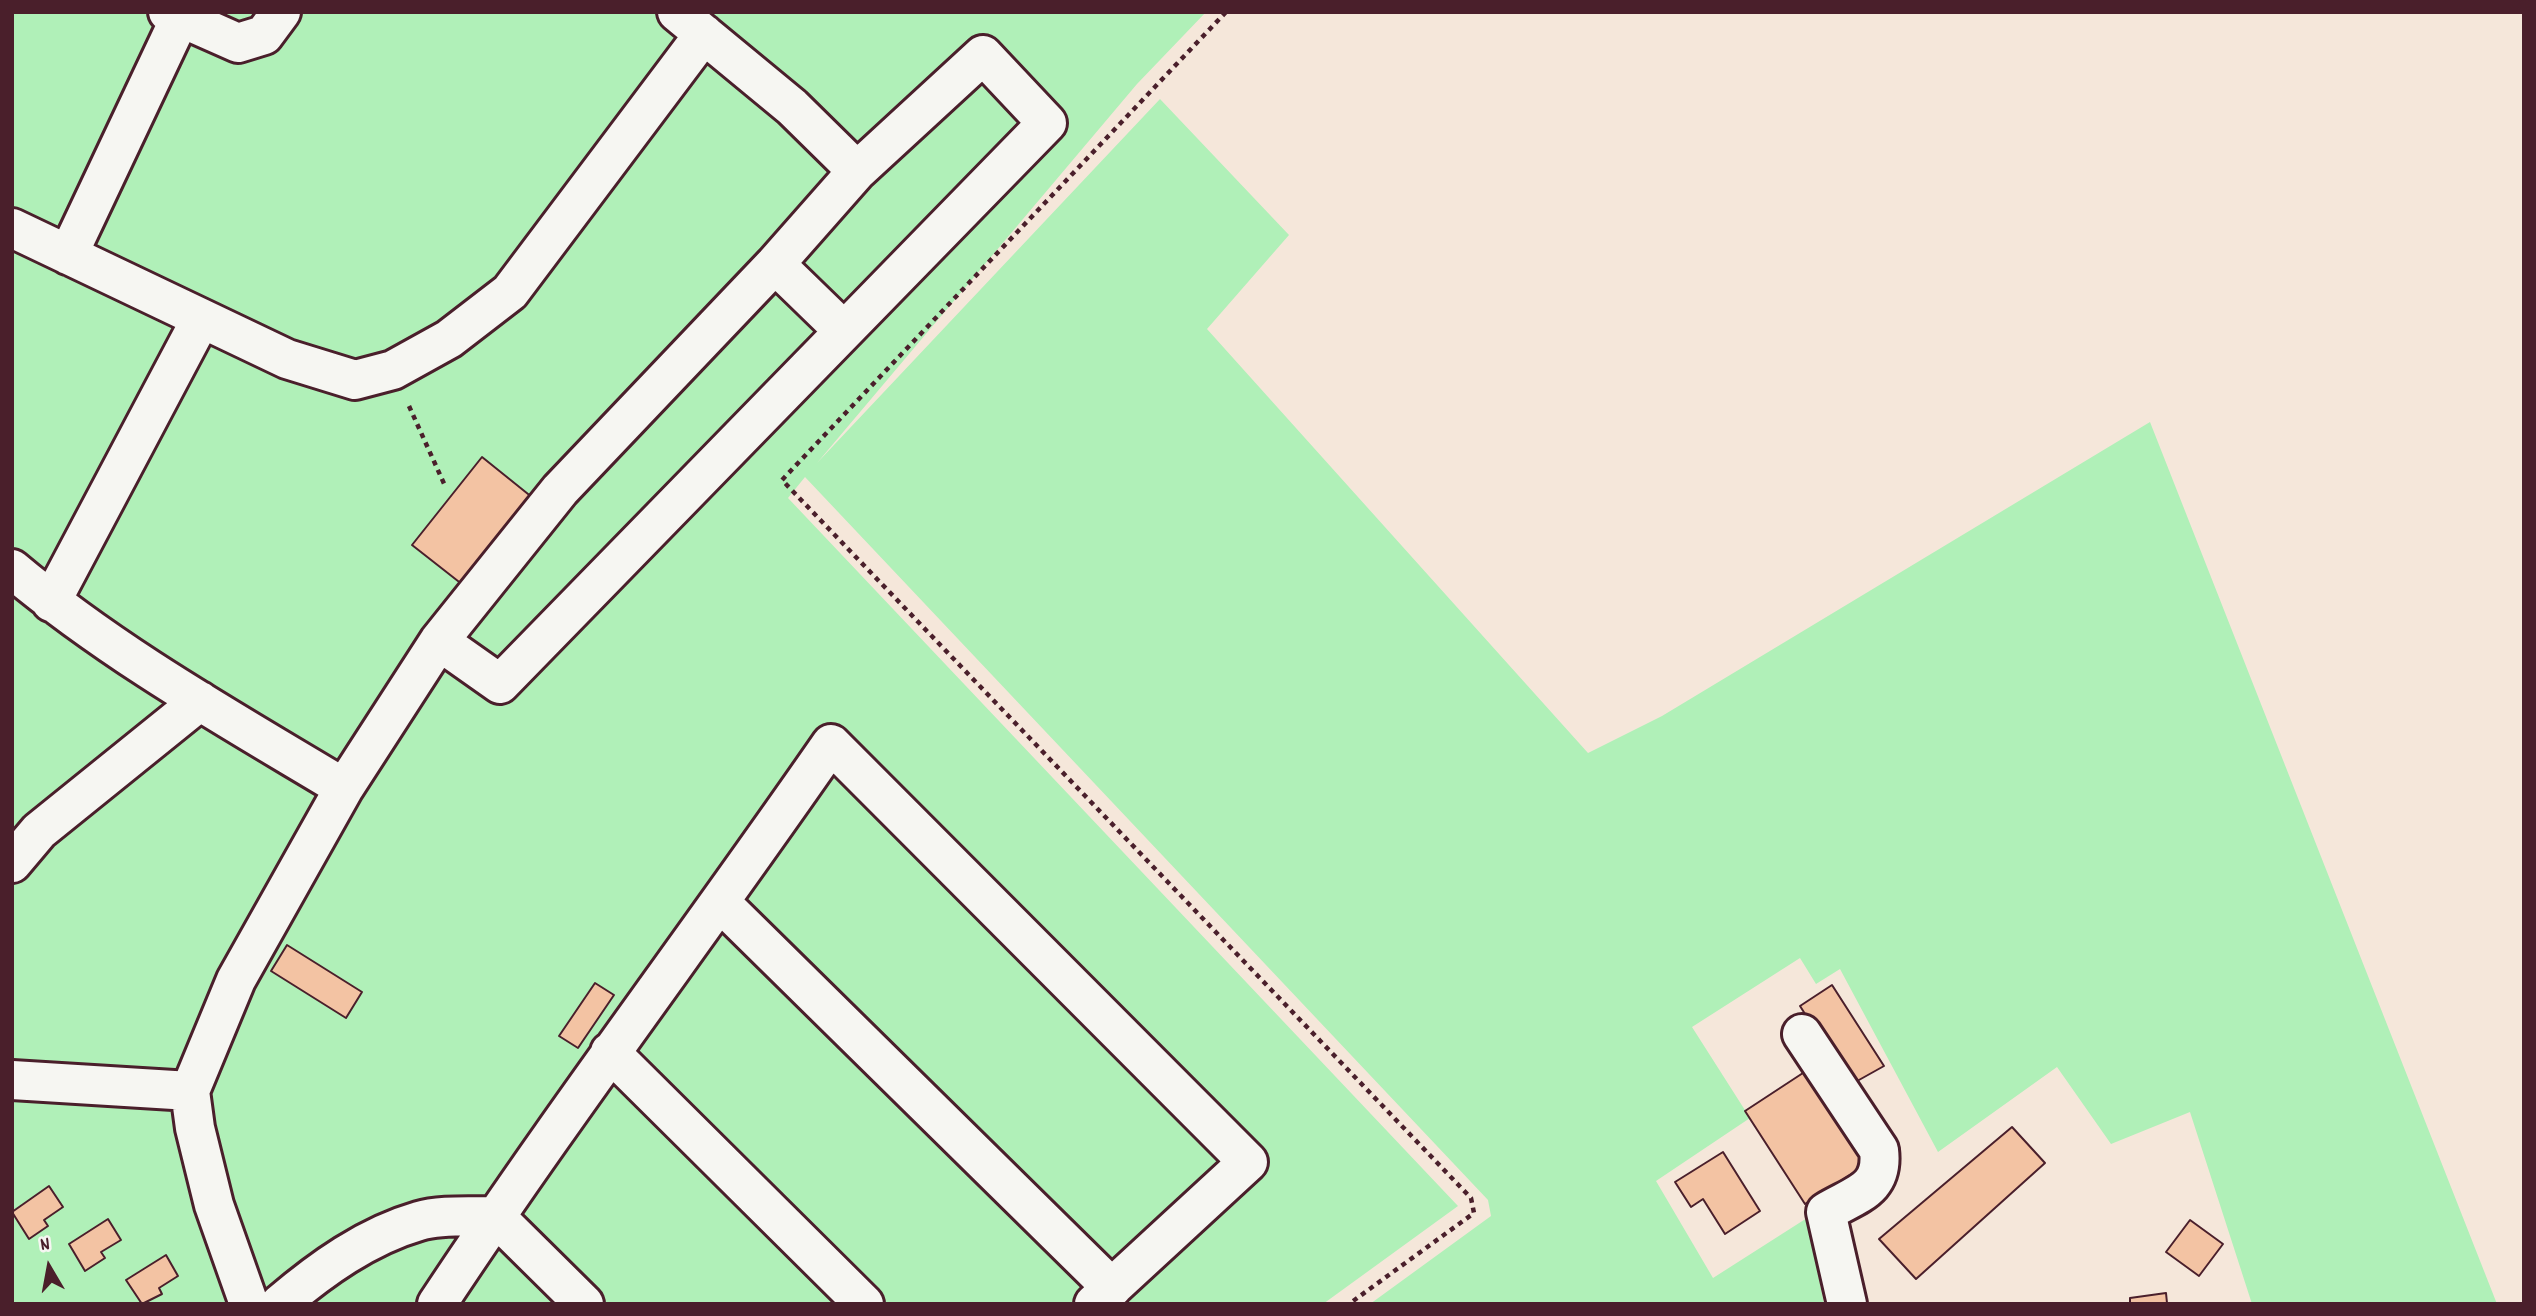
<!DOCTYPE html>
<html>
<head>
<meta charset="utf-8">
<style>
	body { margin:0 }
	#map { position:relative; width:2536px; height:1316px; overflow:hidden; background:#f5e7da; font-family:Dekko,sans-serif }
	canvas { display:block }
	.frame { position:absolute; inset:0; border:14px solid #4a1f2b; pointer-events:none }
	.north { position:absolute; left:14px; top:1232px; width:70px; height:70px; -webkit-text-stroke:5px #f6f6f2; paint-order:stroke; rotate:350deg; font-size:19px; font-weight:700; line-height:28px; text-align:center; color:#4a1f2b }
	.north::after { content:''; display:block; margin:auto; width:24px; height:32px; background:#4a1f2b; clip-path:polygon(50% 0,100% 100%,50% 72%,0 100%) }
</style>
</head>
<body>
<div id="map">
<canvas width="2536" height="1316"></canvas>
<div class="frame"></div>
<div class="north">N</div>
</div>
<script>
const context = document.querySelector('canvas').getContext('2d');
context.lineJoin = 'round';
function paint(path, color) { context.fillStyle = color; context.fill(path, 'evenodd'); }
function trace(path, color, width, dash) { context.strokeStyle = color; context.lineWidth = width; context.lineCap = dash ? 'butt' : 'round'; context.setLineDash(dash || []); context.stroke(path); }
paint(new Path2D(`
	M12,12H1206L1137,84L817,463L1160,99L1289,235L1207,329L1588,753L1662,716L2150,422L2497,1304H2252L2190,1112L2111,1144L2057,1067L1938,1152L1840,969L1816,984L1800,958L1692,1027L1750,1118L1656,1181L1713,1278L1807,1218L1824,1304H1370L1491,1216L1488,1200L805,477L788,498L1458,1206L1323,1304H12Z`), '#b0f0b8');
const building = new Path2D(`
	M482,457L533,498L463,585L412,545Z
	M287,945L362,992L346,1018L271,971Z
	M595,983L614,995L578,1048L559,1036Z
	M1832,985L1884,1066L1850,1085L1800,1006Z
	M1806,1071L1867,1164L1805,1204L1745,1111Z
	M2012,1127L2045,1163L1916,1279L1879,1239Z
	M1723,1152L1760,1211L1725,1234L1703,1199L1691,1207L1675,1182Z
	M49,1186L63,1207L44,1220L48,1226L29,1239L12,1212Z
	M108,1219L121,1240L101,1252L105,1258L85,1271L69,1244Z
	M2190,1220L2223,1244L2199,1276L2166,1252Z
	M166,1255L178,1276L159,1288L162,1294L142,1304L126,1280Z
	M2166,1293L2167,1303L2171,1304H2130V1298Z`);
paint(building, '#f3c3a3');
trace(building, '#4a1f2b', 2);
const minor = new Path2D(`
	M168,12L238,43L264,35L281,12
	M12,228L287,359L355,380L393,370L449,339L510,292L704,34
	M68,255L180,18
	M775,264L844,331
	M12,569C113,654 231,720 344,788
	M51,602L201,319
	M439,641L500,684L1047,123L983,55L857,171
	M12,863L39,831L200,701
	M721,903L1112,1288
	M1802,1034L1879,1150C1884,1190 1856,1194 1826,1212L1847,1304
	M610,1052L864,1304
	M12,1080L190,1091
	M249,1304L214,1205L195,1128L190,1091L236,980L344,788L439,641L560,490L775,264L857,171L792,107L677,12
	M280,1304C321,1269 367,1236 419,1221C442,1214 472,1217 495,1216L584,1304
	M437,1304C563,1113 701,932 831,744L1248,1162L1094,1304`);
trace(minor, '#4a1f2b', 44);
trace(new Path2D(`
	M1226,12L782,480L1471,1198L1474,1213L1349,1304
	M409,406L446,488`), '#4a1f2b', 4.5, [5, 5]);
trace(minor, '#f6f6f2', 38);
</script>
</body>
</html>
